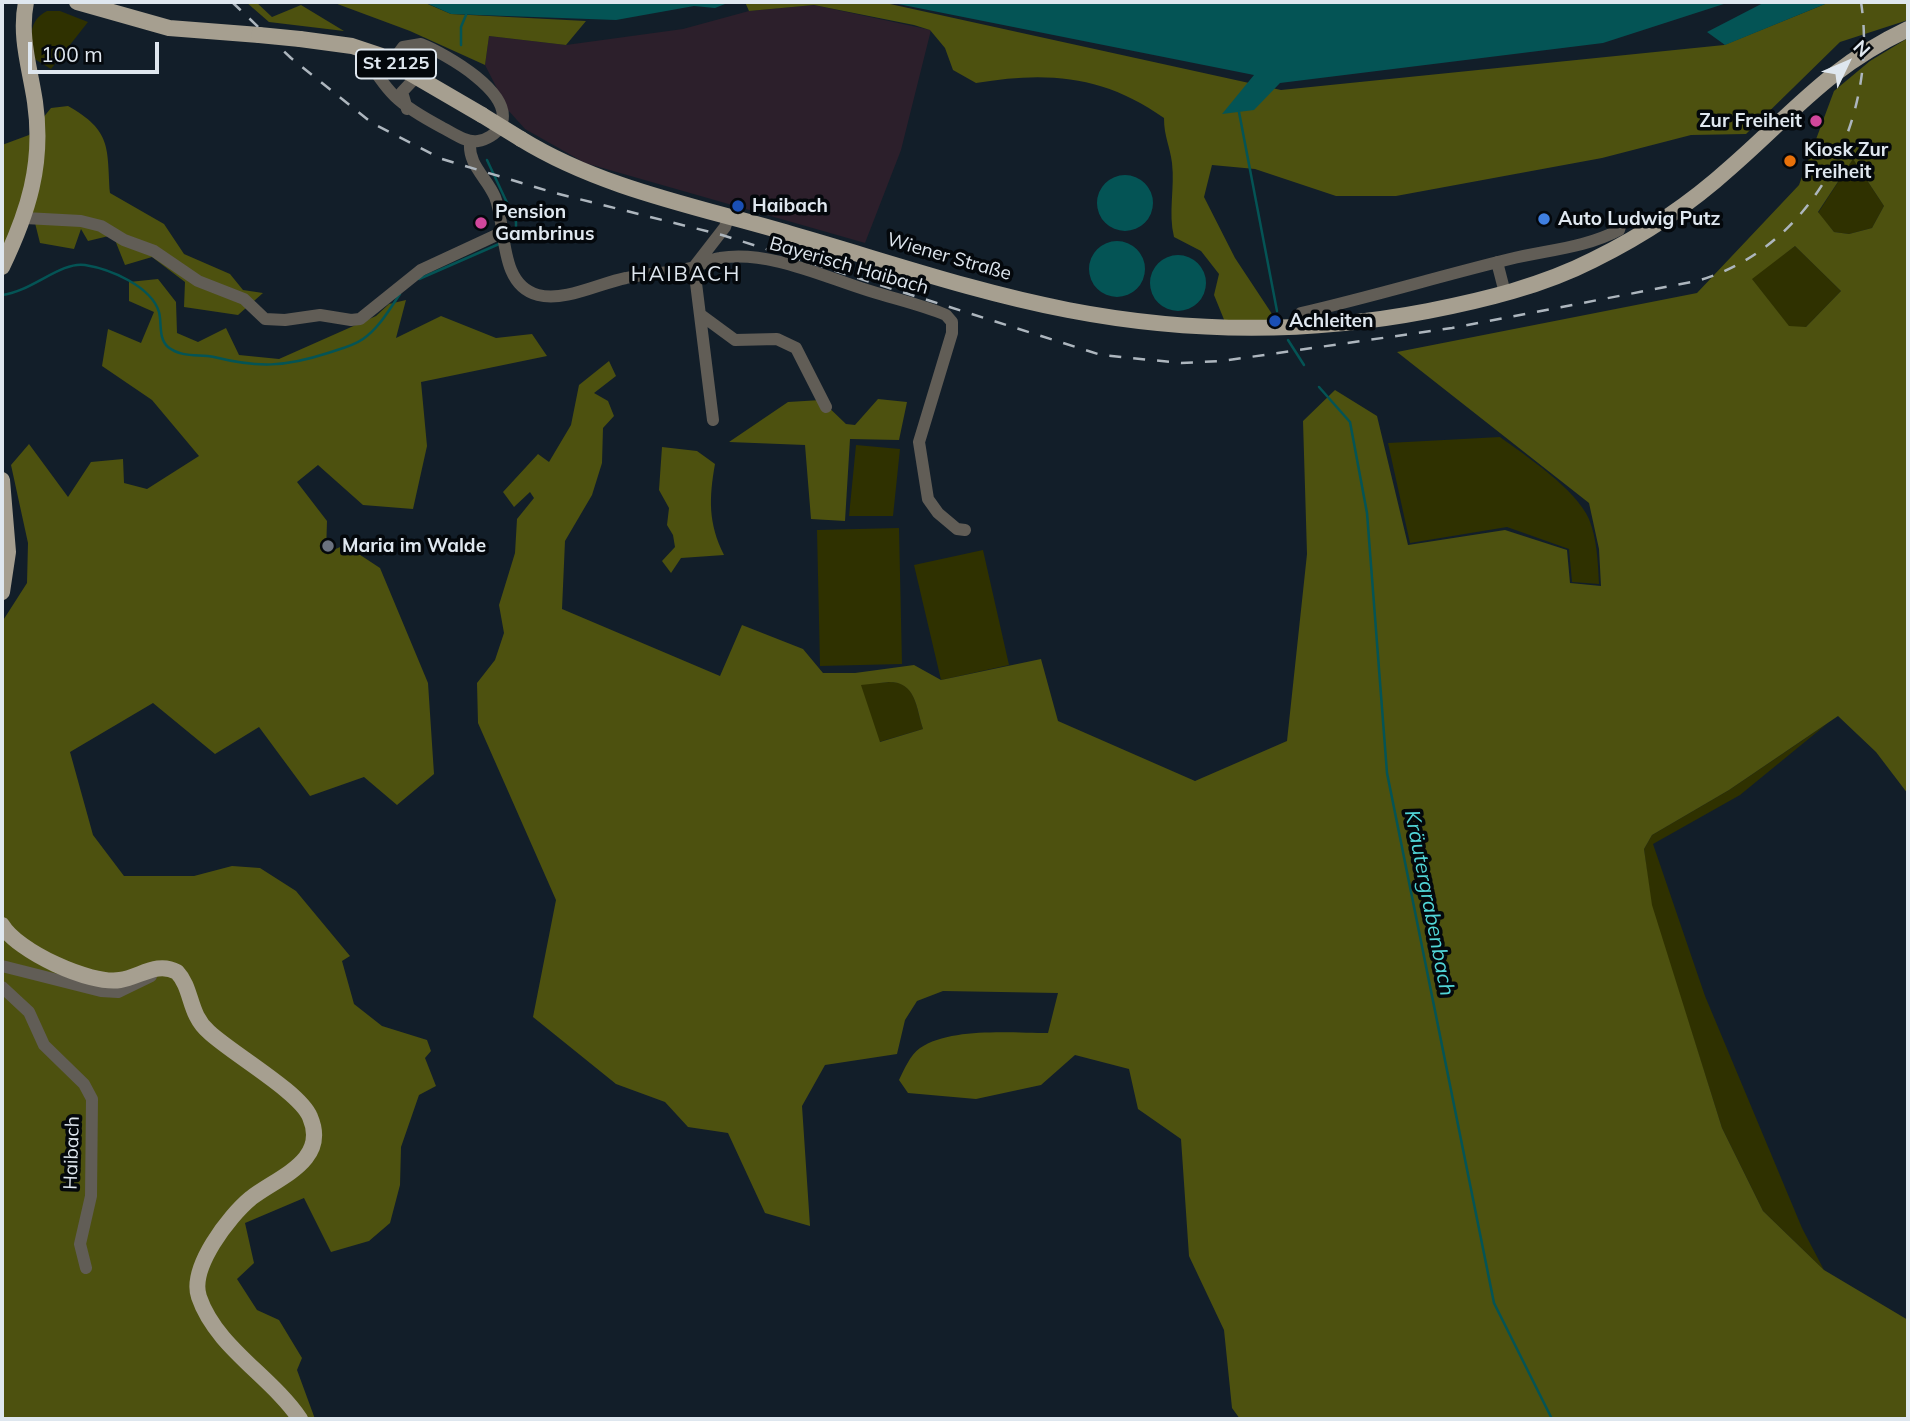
<!DOCTYPE html>
<html>
<head>
<meta charset="utf-8">
<style>
	body { margin:0 }
	#map { position:relative; width:1910px; height:1421px; overflow:hidden; background:#121e29; font-family:Mulish,sans-serif }
	canvas { display:block }
	.frame { position:absolute; inset:0; border:4px solid #dfe7ef; pointer-events:none }
	.north { position:absolute; left:1812px; top:28px; width:70px; height:70px; -webkit-text-stroke:5px #04080c; paint-order:stroke; rotate:46deg; font-size:19px; font-weight:700; line-height:28px; text-align:center; color:#dfe7ef }
	.north::after { content:''; display:block; margin:auto; width:24px; height:32px; background:#dfe7ef; clip-path:polygon(50% 0,100% 100%,50% 72%,0 100%) }
	.scale { position:absolute; left:28px; top:42px; width:131px; height:32px; box-sizing:border-box; border:4px solid #dfe7ef; border-top:0; padding-left:9px; font-size:21px; line-height:24px; white-space:nowrap; color:#dfe7ef; -webkit-text-stroke:5px #04080c; paint-order:stroke }
</style>
</head>
<body>
<div id="map">
<canvas width="1910" height="1421"></canvas>
<div class="frame"></div>
<div class="north">N</div>
<div class="scale">100 m</div>
</div>
<script>
const context = document.querySelector('canvas').getContext('2d');
context.lineJoin = 'round';
function paint(path, color) { context.fillStyle = color; context.fill(path, 'evenodd'); }
function trace(path, color, width, dash) { context.strokeStyle = color; context.lineWidth = width; context.lineCap = dash ? 'butt' : 'round'; context.setLineDash(dash || []); context.stroke(path); }
function drawText(font, color, halo, rows, align = 'center') {
  context.font = font + ' Mulish,sans-serif'; context.lineWidth = 7; context.setLineDash([]); context.textBaseline = 'middle'; context.strokeStyle = halo; context.fillStyle = color; for (const [text, x, y, turn = 0] of rows) {
    context.save(); context.translate(x, y); context.rotate((+turn || 0) * Math.PI / 180); context.textAlign = isNaN(turn) ? turn : align; if (halo) context.strokeText(text, 0, 0); context.fillText(text, 0, 0); context.restore();
  }
}
paint(new Path2D(`
	M814,5L931,30L901,150L865,243L585,163L525,129L508,110L485,65L489,36L566,45L683,29L749,11Z`), '#2c1f2b');
paint(new Path2D(`
	M47,11H60L88,22L51,69L33,58C31,40 27,21 47,11Z
	M1853,159L1884,206L1872,228L1849,234L1834,232L1818,213Z
	M1795,246L1841,291L1806,327H1789L1751,278Z
	M1500,437C1526,456 1576,489 1589,519C1597,539 1598,562 1599,584L1572,582L1569,549L1507,527L1410,543L1388,443Z
	M856,445L900,449L893,516H849Z
	M899,528L902,664L820,666L817,530Z
	M983,550L1009,665L941,680L914,565Z
	M890,682C916,682 916,707 923,729L879,742L860,684Z
	M1828,723L1740,795L1653,844L1705,996L1802,1228L1824,1270L1763,1211L1722,1128L1651,905L1644,849L1652,835L1729,790Z`), '#2f3100');
paint(new Path2D(`
	M246,2H256L272,17L301,5L344,31L269,22Z
	M332,2H423L451,14L586,21L566,45L489,36L485,65L410,31Z
	M745,2H881L1281,90L1724,45L1830,2H1908V20L1840,42L1746,134L1691,135L1602,158L1396,196H1336L1255,169L1212,165L1204,197L1235,258L1276,320L1225,322L1214,295L1219,274L1201,251L1174,237C1168,212 1175,188 1172,163C1170,146 1164,137 1164,118C1104,75 1046,71 976,83L953,70L945,48L930,30L914,25L814,5L749,11Z
	M1908,38V794L1876,752L1838,716L1729,790L1652,835L1644,849L1652,905L1722,1128L1763,1211L1824,1270L1908,1320V1419H1240L1232,1408L1224,1330L1189,1256L1181,1139L1138,1109L1129,1069L1075,1055L1041,1085L976,1099L908,1093L899,1080C904,1070 910,1055 920,1048C951,1027 1012,1033 1048,1033L1058,993L943,991L917,1001L905,1020L897,1054L825,1065L802,1106L810,1226L765,1213L728,1133L688,1127L665,1102L616,1084L533,1017L556,900L478,723L477,683L495,660L504,633L499,605L515,553L517,519L534,498L530,492L514,507L503,492L538,454L549,462L571,425L579,385L609,361L616,376L594,393L608,401L614,416L603,428L602,463L592,495L565,541L562,609L720,676L742,625L803,649L823,673H855L914,665L941,680L1041,659L1058,721L1195,781L1287,741L1307,554L1303,421L1335,390L1377,416L1408,545L1505,530L1567,550L1570,583L1601,586L1599,549L1589,503L1397,352L1697,293L1799,185L1834,91L1870,61ZM1853,159L1884,206L1872,228L1849,234L1834,232L1818,212ZM1795,246L1841,291L1806,327L1789,326L1752,279ZM889,682C916,682 916,707 923,729L880,742L861,685Z
	M68,106C112,131 107,147 110,193L164,224L184,254L230,274L243,290L263,293L238,315L184,307L185,282L152,257L125,265L113,235L88,241L81,229L74,249L40,243L35,223L23,213L2,249V145L29,135L51,108Z
	M158,279L176,302L177,333L198,342L226,328L239,355L279,359L376,316L389,304L406,300L396,338L441,316L496,338L532,334L547,356L421,382L427,446L413,509L363,505L318,465L297,482L327,521L326,553L345,545L380,568L428,683L434,774L397,805L364,777L310,796L259,727L215,754L153,703L70,752L93,835L124,876H194L232,866L260,868L296,891L350,956L342,961L354,1004L382,1026L427,1040L431,1051L425,1058L436,1086L419,1095L401,1147L400,1185L390,1223L369,1241L331,1252L304,1198L245,1223L254,1263L237,1279L257,1310L279,1320L302,1358L297,1370L315,1419H2V622L27,583L28,543L11,465L29,444L68,497L91,462L123,459L124,483L147,489L199,456L152,400L102,366L108,329L141,343L154,312L129,301V282Z
	M878,399L907,402L899,440L850,439L845,521L811,519L805,445L729,442L788,402L821,400L846,424L855,425Z
	M662,447L697,451L715,464C709,498 708,523 724,555L681,558L671,573L662,561L675,547L673,535L667,525L669,508L659,490Z`), '#4d510f');
paint(new Path2D(`
	M424,2H730L715,8L694,6L616,20L451,14Z
	M888,2H1730L1603,43L1280,83L1254,110L1222,114L1254,75Z
	M1765,2H1830L1725,45L1707,32Z
	M1097 203a28 28 0 1 1 56 0a28 28 0 1 1-56 0Z
	M1089 269a28 28 0 1 1 56 0a28 28 0 1 1-56 0Z
	M1150 283a28 28 0 1 1 56 0a28 28 0 1 1-56 0Z`), '#045455');
trace(new Path2D(`
	M461,45V27L466,15
	M1239,112L1277,311
	M487,160L516,222V228L508,239
	M419,279L499,244
	M2,295C31,292 61,261 85,265C110,269 151,286 159,312C162,323 158,338 168,347C182,358 198,354 214,357C258,368 285,367 328,353C340,349 353,346 363,339C379,328 389,310 400,294
	M1288,340L1304,365
	M1319,387L1350,422L1367,513L1387,773L1494,1303L1552,1419`), '#045455', 2.5);
trace(new Path2D(`
	M360,48C390,95 394,102 443,128C453,133 466,143 478,141C486,140 496,134 500,127C518,94 444,53 421,44L403,47L392,62
	M407,109L402,92L417,76
	M470,141C468,166 486,176 495,197C507,226 498,285 538,295C565,302 600,283 626,278C649,273 673,273 695,267C703,264 711,259 720,258C769,250 824,277 870,291C895,299 922,305 946,315L952,322V333L919,442L928,499L938,513L957,529L965,530
	M25,218L81,221L101,226L124,240L154,251L198,281L244,299L265,319L285,320L320,315L351,320L360,319L421,270L503,232
	M1497,262L1505,293
	M701,315L735,340L777,339L796,348L826,407
	M1298,327L1301,313C1371,297 1440,276 1510,259C1547,250 1585,248 1619,230L1621,223
	M713,420L694,267L725,227L729,215
	M2,966L101,991L118,992L151,976L148,971
	M2,987L29,1012L44,1045L84,1084L92,1099L91,1196L80,1244L86,1268`), '#615d56', 12);
trace(new Path2D(`
	M77,2L169,28L259,35
	M300,39L352,46L379,55L482,115
	M521,139C602,189 700,207 791,234C882,260 974,292 1068,310C1187,333 1308,334 1428,311C1484,300 1542,286 1593,260C1644,235 1689,205 1731,167C1794,112 1828,67 1908,29
	M2,267C28,213 44,164 35,102C30,68 19,37 26,2
	M2,480L8,552L2,592
	M2,925C17,951 90,985 120,980C140,977 157,961 177,972C193,989 188,1014 209,1032C231,1053 300,1092 310,1117C329,1161 278,1177 251,1198C229,1216 189,1268 199,1297C216,1347 271,1376 300,1419`), '#a69f90', 16);
trace(new Path2D(`
	M232,2L291,58L372,123L442,159L555,193L722,235L1101,355L1181,363L1222,361L1452,328L1697,281C1814,248 1879,117 1861,2`), '#adb6be', 2.5, [12, 12]);
trace(new Path2D(`
	M259,35L300,39
	M482,115L521,139`), '#a69f90', 16);
for (const [x, y, r, color] of [
	[1816,121,7,"#d1479c"],
	[1790,161,7,"#e8710a"],
	[738,206,7,"#1a4fb4"],
	[1544,219,7,"#3f7fe0"],
	[481,223,7,"#d1479c"],
	[1275,321,7,"#1a4fb4"],
	[328,546,7,"#6b7280"]
]) { const dot = new Path2D(); dot.arc(x, y, r, 0, 2 * Math.PI); context.fillStyle = color; context.fill(dot); trace(dot, '#04080c', 2.5); }
for (const [x, y, w] of [
	[396,64,80]
]) { const box = new Path2D(); box.roundRect(x - w / 2, y - 14.5, w, 29, 5); context.fillStyle = '#04080c'; context.fill(box); trace(box, '#dfe7ef', 2); }
drawText('bold 18px', '#dfe7ef', null, [
	["St 2125",396,64]
]);
drawText('bold 19px', '#dfe7ef', '#04080c', [
	["Zur Freiheit",1802,121,"right"],
	["Kiosk Zur",1804,150],
	["Freiheit",1804,172],
	["Haibach",752,206],
	["Pension",495,212],
	["Gambrinus",495,234],
	["Auto Ludwig Putz",1558,219],
	["Achleiten",1289,321],
	["Maria im Walde",342,546]
], 'left');
drawText('19px', '#dfe7ef', '#04080c', [
	["Wiener Straße",949,257,16],
	["Bayerisch Haibach",849,266,16],
	["Haibach",72,1153,-88]
]);
context.letterSpacing = '2px';
drawText('21px', '#dfe7ef', '#04080c', [
	["HAIBACH",686,275]
]);
context.letterSpacing = '0px';
drawText('italic 21px', '#51d6d8', '#04080c', [
	["Kräutergrabenbach",1429,903,79]
]);
</script>
</body>
</html>
